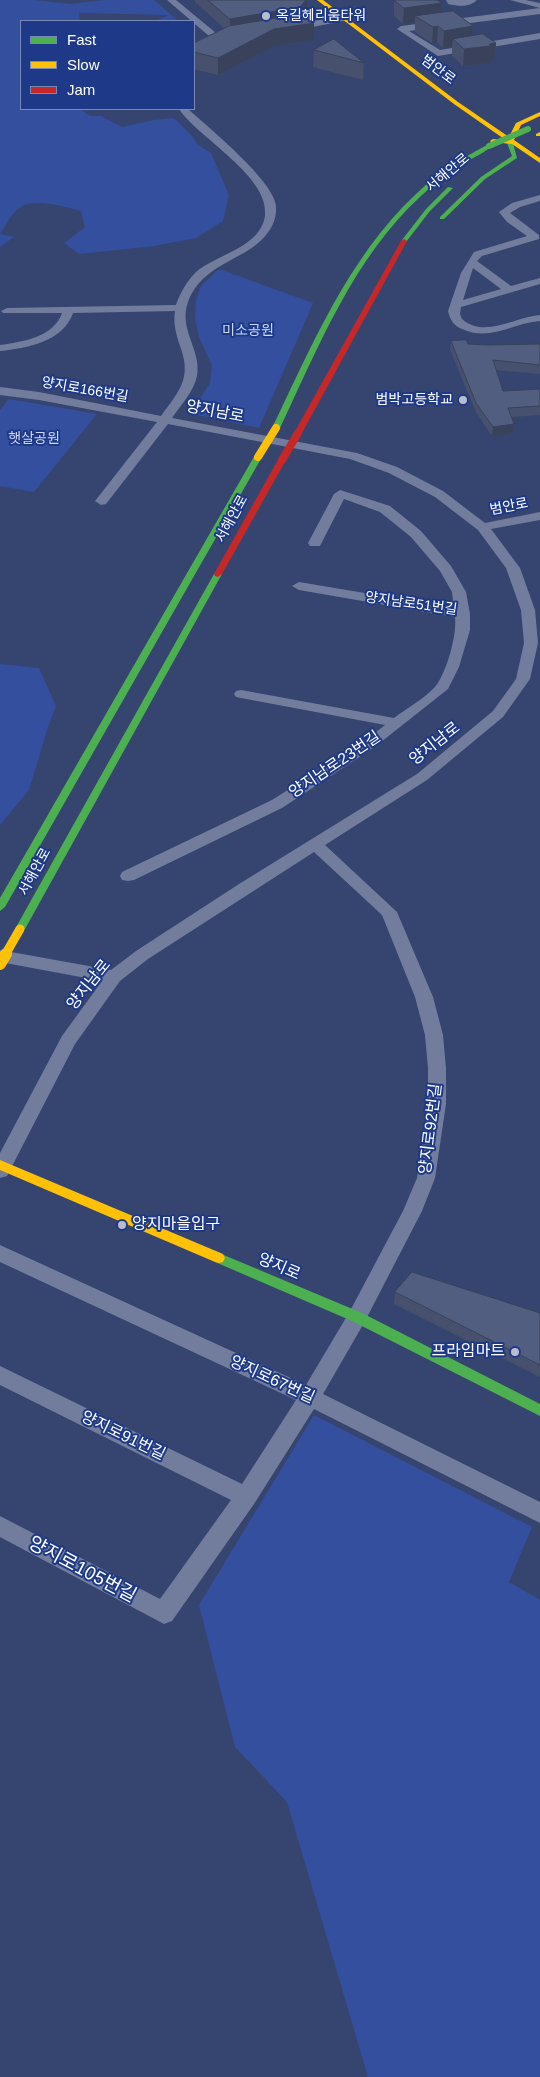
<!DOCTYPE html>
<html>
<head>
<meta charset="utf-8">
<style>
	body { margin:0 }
	#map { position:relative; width:540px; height:2077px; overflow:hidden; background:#36456f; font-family:Arial,sans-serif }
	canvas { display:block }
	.legend { position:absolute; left:20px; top:20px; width:175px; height:90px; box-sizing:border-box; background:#1e3987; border:1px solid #7888b7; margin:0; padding:6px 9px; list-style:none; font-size:15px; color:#fff }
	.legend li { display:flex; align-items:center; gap:10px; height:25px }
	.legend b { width:25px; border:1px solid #7888b7 }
</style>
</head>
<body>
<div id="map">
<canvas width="540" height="2077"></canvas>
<ul class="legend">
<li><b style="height:6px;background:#4caf50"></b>Fast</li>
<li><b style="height:6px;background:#ffc107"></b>Slow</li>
<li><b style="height:6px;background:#c62828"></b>Jam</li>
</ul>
</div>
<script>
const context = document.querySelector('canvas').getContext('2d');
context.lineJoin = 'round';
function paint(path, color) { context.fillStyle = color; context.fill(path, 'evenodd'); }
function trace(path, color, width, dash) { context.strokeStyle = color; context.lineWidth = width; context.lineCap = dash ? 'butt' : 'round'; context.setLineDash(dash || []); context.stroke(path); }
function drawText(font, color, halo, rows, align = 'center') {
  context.font = font + ' Arial,"Noto Sans KR",sans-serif'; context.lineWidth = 4; context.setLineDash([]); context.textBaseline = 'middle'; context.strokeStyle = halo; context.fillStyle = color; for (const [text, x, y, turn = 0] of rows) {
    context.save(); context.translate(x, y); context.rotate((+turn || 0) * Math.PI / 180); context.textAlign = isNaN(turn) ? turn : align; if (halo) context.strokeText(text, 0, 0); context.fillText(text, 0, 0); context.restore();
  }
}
paint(new Path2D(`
	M0,0H34L71,4L104,0H154L178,21H155L169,15L79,13L80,21H21V109H80L90,116H101L122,127L154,120L174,118L192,136L198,145L211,153L229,195L223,221L196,238L154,246L79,254L64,243L85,227L81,211C65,207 33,197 19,208C11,214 6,226 0,234L14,237L0,247Z
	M219,269L313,303L259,428L197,415L193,410L210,383L212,366L199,337L195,318L196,300L201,286Z
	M9,399L97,414L34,492L0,486V410Z
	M0,664L39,668L56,706L48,727L29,790L0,825Z
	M314,1415L532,1527L509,1582L540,1600V2077H368L287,1802L235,1747L199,1605Z`), '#334f9e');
paint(new Path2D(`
	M167,0H176L222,38V42H216Z
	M446,0H477C469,8 458,6 448,4Z
	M510,0H525L540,3V14L409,31L440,50L540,33V39L438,56L397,29L401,26L540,8Z
	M345,15L349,18L348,20L292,31L288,28L292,25Z
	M179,109H188C208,127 274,181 276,206C278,229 258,246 240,255C218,267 197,277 188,302C178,330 202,350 197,376C194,391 181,405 172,418L357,453L397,467L443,491L485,523L540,512V520L491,529L520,568L535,610L538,643L530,679L503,717L427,780L325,845L397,912L433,997L443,1035L446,1068V1104L435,1178L422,1211L364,1323L323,1394L540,1502V1523L314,1409L254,1504L172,1621L164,1624L0,1537V1516L160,1599L231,1500L0,1385V1366L242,1484L296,1400L0,1262V1245L306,1385L350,1311L403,1211L417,1178L428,1104V1068L425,1035L415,997L382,915L314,852L148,959L120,981L75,1044L7,1176L0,1178V1153L62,1036L102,981L0,962V950L111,970L136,951L239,884L417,774L493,711L516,679L524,643L521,610L506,568L478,530L435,497L389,473L350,459L168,424L106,504L101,505L95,501L157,422L39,400L0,395V387L39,392L161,416C180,390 192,378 180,346C176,334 173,323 175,311L73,313C63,342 27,348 0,351V345C22,342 54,337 62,313H3L1,311L7,308L176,305C180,293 187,281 196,272C217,254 260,248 265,216C270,176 198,138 179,109Z
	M540,195V201L520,207L510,213L539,235V239L482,256L477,261L511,286L540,278V284L461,307L460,314L462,319C485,339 514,317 540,315V321C513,323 490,342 462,329C454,326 450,320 448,311L461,273L474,252L527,236L507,222L499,212L512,203ZM473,268L501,289L463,300Z
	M340,490L390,506L421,531L451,566L466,592L470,614V630L459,667L448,689L376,746L282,808L134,880L128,881L122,880L120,876L122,872L272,800L366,740L385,725L241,698L236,697L234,694L236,691L241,690L394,718C407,708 424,699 435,687C447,672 457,635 455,617L299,590L292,586L299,582L454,608L452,592L440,571L411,537L380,512L344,499L320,546H310L308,543L334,494Z`), '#727d9d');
paint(new Path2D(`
	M510,141L513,143L517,158L485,179L444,219H440V217L481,177L512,156L507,143Z
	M487,145L492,146C485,152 475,157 466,162C450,172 435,183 421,196C354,257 318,348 280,428L273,430L272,428C311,347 348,258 415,195C436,174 461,159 487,145Z
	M448,187L453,188L430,211L406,242H402V240L426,209Z
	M255,455L262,457L5,907L0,911V898Z
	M218,571L222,574L25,929L20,933L16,932L15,929L214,574Z
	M219,1253L362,1313L540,1404V1416L352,1321L215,1262L213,1258L215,1254Z`), '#4caf50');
paint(new Path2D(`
	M317,0H323L458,102L509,137L516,123L540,112V116L521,125L514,140L540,158V163L512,144L491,142L490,141L493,139L507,141L454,104Z
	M540,132V136H536V134Z
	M0,1160L223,1254L225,1258L223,1262L219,1263L215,1262L0,1170Z`), '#ffc107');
paint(new Path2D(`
	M404,239L407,241L302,433L295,435L294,433L401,241Z
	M279,458L286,460L222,574L218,577L215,576L214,574Z`), '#c62828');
trace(new Path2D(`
	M489,146L528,129`), '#4caf50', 6);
trace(new Path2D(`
	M258,457L276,428`), '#ffc107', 8);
trace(new Path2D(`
	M5,955L20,929`), '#ffc107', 9);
trace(new Path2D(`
	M0,964L6,954`), '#ffc107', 12);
trace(new Path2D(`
	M282,460L298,433`), '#c62828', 8);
paint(new Path2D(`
	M195,0H308L307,13L305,16L314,40L274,46L218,75L194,69V43L224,28L195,2Z
	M394,0L441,13L473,26L472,35L496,43L494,60L490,61V63L463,66L452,56V46L443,48L437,42L432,43L415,32V22L403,24L394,16Z
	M314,50L364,63L363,80L313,67Z
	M451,341L468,344L488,345L540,344V374L496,370L503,391L540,389V415L512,417L513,433L492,436L476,412L450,350Z
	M395,1292L540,1313V1377L394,1304Z`), '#47516e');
paint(new Path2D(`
	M308,0L307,13L300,21L230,33V19Z
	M442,3L441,19L415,16V22L403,24L404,8Z
	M314,23V40L274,46L218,75V58L274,29Z
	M438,26L437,42L432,43L433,27Z
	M473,26L472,43L453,39L452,46L443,48L444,31Z
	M496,43L494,60L490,61V63L463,66L464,49Z
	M514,424L513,433L492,436L493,427Z`), '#39425a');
const building = new Path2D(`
	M208,0H306L300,7L230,19Z
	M394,0H437L442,3L404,8Z
	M453,11L473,26L444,31L438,26L433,27L415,16Z
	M302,14L314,23L274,29L218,58L194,52V43L229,26Z
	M483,34L496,43L489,44L491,46L464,49L453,39Z
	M334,39L364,63L314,50Z
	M466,340L468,344L488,345L540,344V365L493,360L503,391L540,389V406L508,408L514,424L493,427L476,403L451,341Z
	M412,1272L540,1313V1365L395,1292Z`);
paint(building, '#525e80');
trace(building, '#39425a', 1);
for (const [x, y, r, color] of [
	[266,16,5,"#b9becd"],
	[463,400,5,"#b9becd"],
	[122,1225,5,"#b9becd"],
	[515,1352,5,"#b9becd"]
]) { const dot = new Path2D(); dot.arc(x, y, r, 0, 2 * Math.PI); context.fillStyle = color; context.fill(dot); trace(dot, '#1e3987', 2); }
drawText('14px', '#fff', '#1e3987', [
	["옥길헤리움타워",276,16],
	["범박고등학교",453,400,"right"]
], 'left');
drawText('14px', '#fff', '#1e3987', [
	["범안로",438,70,37],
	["서해안로",448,173,-40],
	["양지로166번길",85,390,10],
	["범안로",509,507,-11],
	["서해안로",232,519,-61],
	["양지남로51번길",411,604,8],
	["서해안로",35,872,-61]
]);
drawText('14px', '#cdd8f8', '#1e3987', [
	["미소공원",248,331],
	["햇살공원",34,439]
]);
drawText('16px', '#fff', '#1e3987', [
	["양지남로",215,412,11],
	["양지남로",435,744,-38],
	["양지남로23번길",335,765,-34],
	["양지남로",89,985,-51],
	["양지로92번길",431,1129,-83],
	["양지로",279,1267,23],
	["양지로67번길",272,1380,25],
	["양지로91번길",123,1436,26]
]);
drawText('16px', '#fff', '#1e3987', [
	["양지마을입구",132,1225],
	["프라임마트",505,1352,"right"]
], 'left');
drawText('19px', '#fff', '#1e3987', [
	["양지로105번길",82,1570,28]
]);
</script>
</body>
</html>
